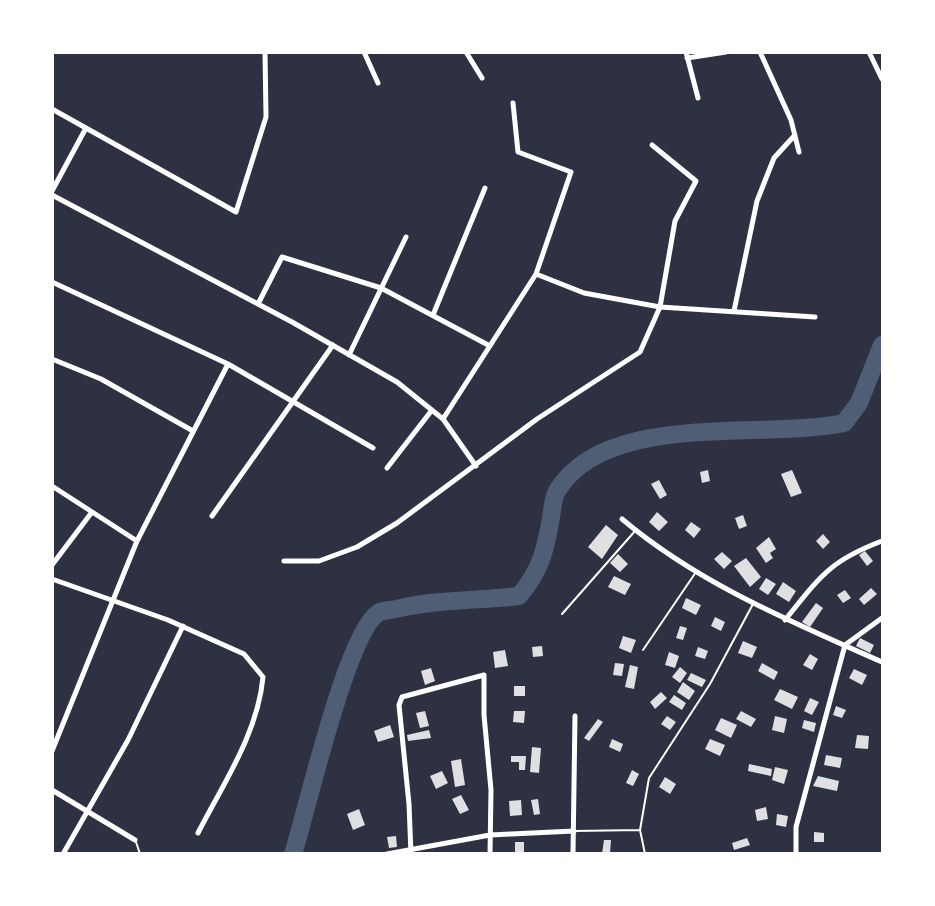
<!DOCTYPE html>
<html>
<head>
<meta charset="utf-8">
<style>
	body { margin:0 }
	#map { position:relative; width:935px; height:906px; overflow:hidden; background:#2d3142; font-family:"Fira Sans",sans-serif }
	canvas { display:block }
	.frame { position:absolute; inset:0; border:54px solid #fff; pointer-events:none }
</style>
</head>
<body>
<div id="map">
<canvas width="935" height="906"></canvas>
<div class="frame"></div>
</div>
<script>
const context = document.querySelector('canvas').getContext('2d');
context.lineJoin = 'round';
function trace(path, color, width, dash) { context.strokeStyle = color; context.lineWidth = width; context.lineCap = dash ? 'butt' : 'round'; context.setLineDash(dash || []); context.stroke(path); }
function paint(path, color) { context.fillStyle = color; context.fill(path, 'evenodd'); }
trace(new Path2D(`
	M293,854C307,810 347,633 378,613C383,610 391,610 396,609C437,599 478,601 519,596C541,570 545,551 551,518C552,510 553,498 557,491C606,410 764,440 844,423L859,403L882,345`), '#4f5d75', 18);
paint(new Path2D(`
	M708,470L710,481L702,483L700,472Z
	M792,470L802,493L791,497L781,474Z
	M659,480L667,495L660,499L651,484Z
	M657,512L668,522L659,531L649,522Z
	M743,515L747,526L739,529L735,518Z
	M691,522L701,529L694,538L685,530Z
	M606,525L618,535L602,559L588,547Z
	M823,534L830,542L823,549L816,541Z
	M769,537L776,549L770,553L773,558L766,563L756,548Z
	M865,551L873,561L867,566L859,555Z
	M722,552L732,561L724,569L714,559Z
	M618,554L628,564L620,572L610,563Z
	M746,558L761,577L750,587L734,566Z
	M614,576L631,584L625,595L608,587Z
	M766,578L776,584L768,595L759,589Z
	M783,582L796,591L789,602L776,594Z
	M871,588L877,594L864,605L859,599Z
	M845,590L851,598L843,603L837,595Z
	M686,598L701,605L696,615L682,608Z
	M816,603L823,608L810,627L802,622Z
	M715,617L725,622L721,631L711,626Z
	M680,626L687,628L683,640L676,638Z
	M623,636L636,640L631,653L619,648Z
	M860,638L874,645L870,653L856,646Z
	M743,641L757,647L752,658L738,653Z
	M542,646L543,656L533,657L532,647Z
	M698,647L708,651L705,659L695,656Z
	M505,650L508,666L495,668L493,652Z
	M669,652L679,656L675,668L665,665Z
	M810,654L818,659L812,670L803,665Z
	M615,663L624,664L622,676L613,675Z
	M762,663L778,672L774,680L758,671Z
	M630,665L638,667L634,689L625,687Z
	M680,667L687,673L680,683L672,677Z
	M431,668L435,681L425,685L421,671Z
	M854,669L867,675L862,685L849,678Z
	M691,673L706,680L702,687L687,680Z
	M683,682L695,691L689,700L677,692Z
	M514,686H525V696H514Z
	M780,689L798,697L792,709L774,700Z
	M661,692L667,698L655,709L650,702Z
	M674,695L686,703L682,710L669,702Z
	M810,698L819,702L812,715L804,711Z
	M836,706L846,710L842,718L833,715Z
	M425,711L429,726L420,728L416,713Z
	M514,711H525L524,723L513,722Z
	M741,711L756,719L751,727L736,719Z
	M667,716L676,722L670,730L661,724Z
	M775,716L787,719L784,733L772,730Z
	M721,718L737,725L731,738L715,730Z
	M598,719L603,722L589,741L584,738Z
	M804,720L816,723L814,732L802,728Z
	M390,725L394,737L378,742L374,731Z
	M429,730L431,738L408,741L407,735Z
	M857,735L869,736L868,749L855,748Z
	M612,739L623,744L620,752L609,747Z
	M710,739L725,745L720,756L705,749Z
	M532,747L541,748L539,773L530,772Z
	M826,755L842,758L840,768L824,765Z
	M511,756H526L525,770H519V762H511Z
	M461,759L465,785L455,787L451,761Z
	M749,764L772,769L771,776L748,771Z
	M775,767L788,770L784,784L772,780Z
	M632,770L639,774L633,786L626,783Z
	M442,771L448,783L436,789L430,776Z
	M818,776L839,781L837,791L813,786Z
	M665,777L676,784L670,794L659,787Z
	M461,795L469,810L460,814L452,799Z
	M538,799L540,814L534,815L531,800Z
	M521,800L522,815L510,816L509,801Z
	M766,807L768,819L757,821L755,810Z
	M359,809L365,825L353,830L347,814Z
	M777,814L788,816L786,827L776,825Z
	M814,832L824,833V842H814Z
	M396,836L397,847L389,848L387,837Z
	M747,838L750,845L734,850L732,843Z
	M604,840H611L610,854H602Z
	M515,842H524V854H515Z`), '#e0e0e3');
trace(new Path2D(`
	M562,614L635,531
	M643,650L696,572
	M574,831L640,830
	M136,842L140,854
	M645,854L640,830L649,778L710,684L753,604`), '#fff', 2);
trace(new Path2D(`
	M364,52L378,83
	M466,52L482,78
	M686,52L698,98
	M760,52L791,120L799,152
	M869,52L882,79
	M687,58L726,52
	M52,109L236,212L266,117L265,52
	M52,191L86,128
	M52,195L292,322L397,382L443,419L476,466
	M536,274L584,293L660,307L815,317
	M52,282L228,364L373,448
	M258,304L282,257L381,288L490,346
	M734,311L757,201L774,158L795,135
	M433,315L485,188
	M349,355L406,237
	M52,359L101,379L193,431
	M443,419L536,274L571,172L518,152L513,103
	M387,468L432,410
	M52,486L137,541
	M212,516L333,345
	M622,519C699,584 792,622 882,662
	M284,561H319L357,547L397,523L537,419L640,352L660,307L675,221L696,181L652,145
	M52,565L92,512
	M52,579L168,620L244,654L263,677C258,733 223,784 198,833
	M785,620C820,577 829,561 882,541
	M52,751L137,541L228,364
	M52,790L135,840
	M63,854L128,740L183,626
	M387,854L490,835L574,831
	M411,854L409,804L399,705L402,697L484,675V715L491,790L490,854
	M573,854L575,716
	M796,854V827L845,645L882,618`), '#fff', 5);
</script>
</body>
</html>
